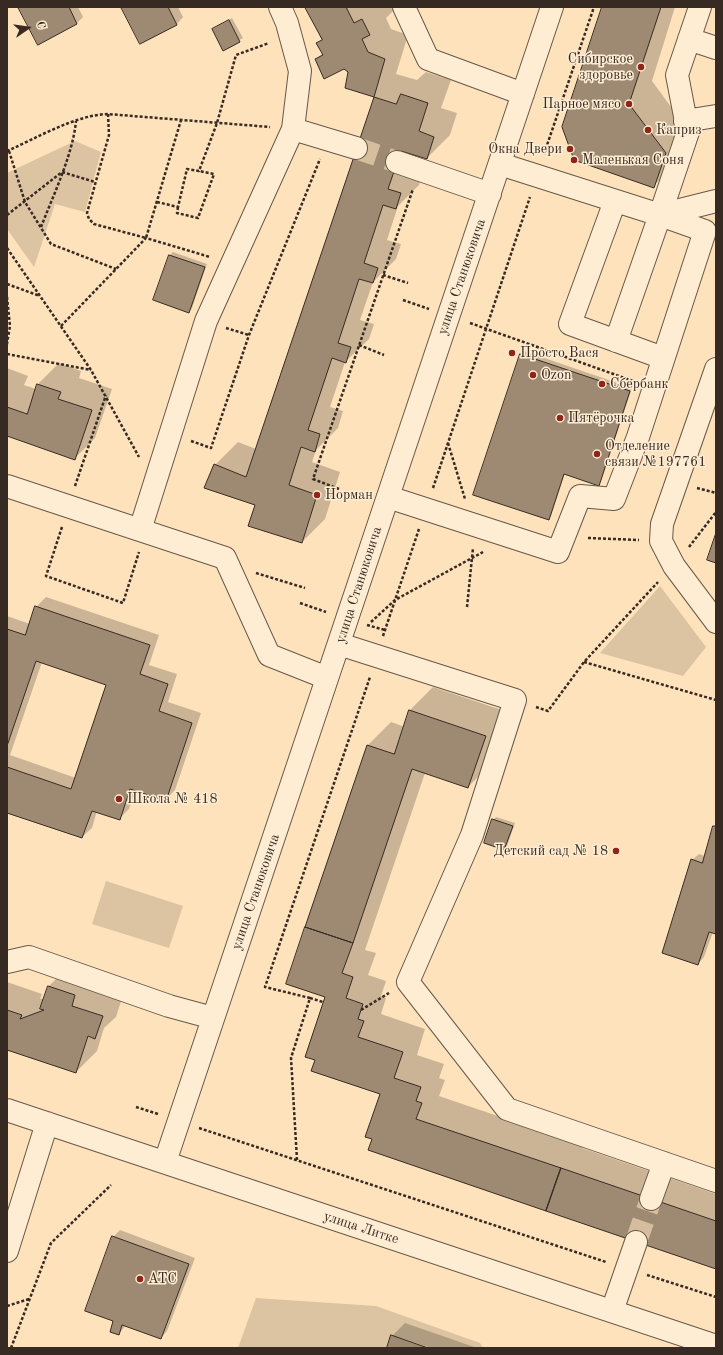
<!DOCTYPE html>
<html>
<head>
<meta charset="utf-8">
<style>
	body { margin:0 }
	#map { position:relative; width:723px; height:1355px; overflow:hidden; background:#fee2bb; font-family:"Old Standard TT",serif }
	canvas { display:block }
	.frame { position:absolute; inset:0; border:8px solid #362a23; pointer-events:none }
	.north { position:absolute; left:8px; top:8px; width:40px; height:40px; -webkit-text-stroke:3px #feecd3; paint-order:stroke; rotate:77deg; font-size:11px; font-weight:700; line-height:16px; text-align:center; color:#362a23 }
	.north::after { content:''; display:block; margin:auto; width:14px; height:18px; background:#362a23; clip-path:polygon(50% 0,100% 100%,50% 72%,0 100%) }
</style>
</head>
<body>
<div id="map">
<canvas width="723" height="1355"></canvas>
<div class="frame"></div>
<div class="north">С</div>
</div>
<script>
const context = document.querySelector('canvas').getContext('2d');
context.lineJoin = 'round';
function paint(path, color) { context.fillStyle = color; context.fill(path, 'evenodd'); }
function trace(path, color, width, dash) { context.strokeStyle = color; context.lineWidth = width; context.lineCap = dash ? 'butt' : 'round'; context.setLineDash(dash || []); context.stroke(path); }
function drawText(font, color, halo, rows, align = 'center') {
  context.font = font + ' "Old Standard TT",serif'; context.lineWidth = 3; context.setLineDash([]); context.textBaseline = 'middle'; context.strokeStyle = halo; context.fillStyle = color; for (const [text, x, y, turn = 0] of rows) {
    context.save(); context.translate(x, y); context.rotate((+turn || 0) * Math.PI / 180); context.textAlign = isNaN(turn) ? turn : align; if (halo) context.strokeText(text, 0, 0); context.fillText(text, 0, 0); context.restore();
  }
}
paint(new Path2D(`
	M75,141L101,152L85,212L55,204L34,267L7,229V173Z
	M660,586L706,647L683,676L600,653Z
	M106,881L183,906L169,948L92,924Z
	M256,1298L376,1306L480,1343L483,1348H238Z`), '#dcc3a1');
paint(new Path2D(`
	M19,7H78L83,17L77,23L38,43Z
	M122,7H178L183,17L177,24L141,43Z
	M306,7H391L393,11L386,18L391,29L408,35L396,74L417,80L426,72L451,80L441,108L457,113L450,135L427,158L415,154L411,166L424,170L419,185L398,206L387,240L401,244L396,259L373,282L360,320L374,324L369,339L345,362L330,407L343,411L338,428L316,450L312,462L340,472L325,519L302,542L256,504L215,465L238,442L256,449L375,96L346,87L350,71L344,68L316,59L323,53L318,43L322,39Z
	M604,7H675L652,81L688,130L677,163L653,186L574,159Z
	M232,18L243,38L223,49L213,29Z
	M173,252L207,264L192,308L189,311L155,299L170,255Z
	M524,351L632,388L601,481L598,484L565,473L551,516L548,519L521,354Z
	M59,363L81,371L79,378L112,389L95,438L74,459L9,436L7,438V368L28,376L24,385L36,389L38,384Z
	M46,597L159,635L149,665L177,674L168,702L201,713L175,790L165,800L135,790L129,809L119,819L97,811L92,828L82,837L7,812V616L30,624L36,607ZM42,662L108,684L76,778L10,755Z
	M433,687L508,712L491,764L468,787L425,773L365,950L376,953L368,975L386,981L381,996L386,998L381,1014L425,1029L417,1055L444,1064L439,1078L445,1080L439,1096L583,1145L582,1148L716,1194V1268L373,1139L381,1093L316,1059L368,745L391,722L405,727L410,710Z
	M496,817L515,823L507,846L504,849L493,820Z
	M716,824V933L713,932L704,957L698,964L692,860L699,854L705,856Z
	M70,965L123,995L116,1017L104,1028L97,1051L76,1072L7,1049V982L42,994L40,999L45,998L49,986Z
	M120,1230L195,1258L167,1331L161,1338L126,1325L119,1334L115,1321L113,1237Z
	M405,1323L477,1348H431L398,1337V1339L425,1348H388L392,1336Z`), '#0003');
const building = new Path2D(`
	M18,7H69L77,24L38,45Z
	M121,7H168L177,25L140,44Z
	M305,7H346L354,23L362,19L370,35L362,39L368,52L385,59L374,97L345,88L348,72L344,69L324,79L315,59L323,55L316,43L322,40Z
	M602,7H661L629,104L666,153L654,188L574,160L562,127Z
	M229,20L240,42L223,51L212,29Z
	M401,94L428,103L419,131L434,137L427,159L401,151L388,189L401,193L396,209L383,205L364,263L378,268L373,283L359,279L338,343L351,347L346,363L332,358L308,430L320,434L315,452L301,447L289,485L317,495L302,543L248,526L255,505L204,488L214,464L246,477L374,97L396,104Z
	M169,255L205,267L189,313L153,300Z
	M520,354L630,391L599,486L564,474L549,520L473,495Z
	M37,384L61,392L58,399L92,410L75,460L7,436V407L27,414Z
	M716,533V563L707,560Z
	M35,606L150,645L140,674L168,684L159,711L192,723L166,801L130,789L120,820L92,811L82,838L7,813V767L71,789L106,685L36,661L7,746V629L25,635Z
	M409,710L486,736L468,788L412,769L353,943L305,927L367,745L394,754Z
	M492,819L513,826L504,850L484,843Z
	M713,826H716V934L709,932L698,965L662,953L691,859L702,863Z
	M305,927L353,943L342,973L353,977L346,998L363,1004L358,1019L364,1021L358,1037L403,1052L394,1078L421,1087L416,1101L422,1103L416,1119L561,1168L546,1211L368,1150L372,1139L365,1137L380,1094L311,1071L315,1060L305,1057L325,997L286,984Z
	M48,986L75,995L72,1006L103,1016L95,1039L88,1036L76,1073L7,1050V1010L22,1015L20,1019L44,1010L40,1009Z
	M561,1168L716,1221V1269L546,1211Z
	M112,1236L189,1264L161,1339L122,1325L119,1335L110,1332L113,1321L85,1311Z
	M391,1335L428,1348H387Z`);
paint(building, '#9e8a72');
trace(building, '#362a23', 1);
trace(new Path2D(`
	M356,148L397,162
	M636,1242L651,1199`), '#d6bd9d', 22, [22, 11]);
const minor = new Path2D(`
	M280,7L287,23L300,71L293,129L206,321L140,530L225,558L269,655L327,678
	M404,7L428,59L523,94
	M689,39L716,48
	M685,121L716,116
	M293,129L356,148
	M397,162L490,194
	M500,164L660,215L716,201
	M615,201L570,324L663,358
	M616,341L660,215
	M716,369L662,524L661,541L674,566L716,622
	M7,486L140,530
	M388,497L558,552L580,496L614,499L638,437L705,231L660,215L688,132L677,75L700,7
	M339,644L515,700L472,835L408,982L507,1109L716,1181
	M7,962L29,957L169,1006L213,1018
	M7,1110L716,1346
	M165,1162L552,7
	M651,1199L664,1163
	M7,1251L47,1123
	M612,1311L636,1242`);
trace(minor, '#685849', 24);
trace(new Path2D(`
	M108,114L109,135L87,213L89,219L94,224L146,238L181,120
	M7,151C37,138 75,115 108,114L270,127
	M9,151L25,202L51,244L116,269
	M544,154L594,7
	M157,202L178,207L187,169L199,171L217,123L236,55L269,43
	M178,207L177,213L198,218L214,174L199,171
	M7,215L62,172L95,182
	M41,227C53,196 73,154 76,121
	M7,248L91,370L139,457
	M383,275L408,283
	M7,284L40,296
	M7,297L10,326L7,344
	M403,300L429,309
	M470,323L633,381
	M61,326L146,238L210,257
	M226,328L249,335
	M359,345L384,355
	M7,354L91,370
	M191,441L211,448L249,335L320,159
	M448,443L465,499
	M75,486L106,395
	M433,488L530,197
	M697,488L716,493
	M339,489L313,479L413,189
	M62,527L46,576L123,603L139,552
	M588,538L639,540
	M689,547L716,512
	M256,573L305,588
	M300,603L326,612
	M467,607L473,548
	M371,622L395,600L483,552
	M367,625L385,630
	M383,636L419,529
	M584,662L716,700
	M536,707L548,711L584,662L658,582
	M310,998L323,1002
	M361,1010L389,993
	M136,1107L158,1114
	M199,1128L606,1262
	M297,1160L291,1058L310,998L265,987L370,677
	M647,1275L716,1297
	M7,1306L29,1299
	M11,1348L51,1243L111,1185`), '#362a23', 2.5, [3, 2]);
trace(minor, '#feecd3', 22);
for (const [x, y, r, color] of [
	[641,67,4,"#8f2418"],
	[629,104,4,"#8f2418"],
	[648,130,4,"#8f2418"],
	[570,149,4,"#8f2418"],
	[574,160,4,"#8f2418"],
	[512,353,4,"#8f2418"],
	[533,375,4,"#8f2418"],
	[602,384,4,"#8f2418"],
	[560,418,4,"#8f2418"],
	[597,454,4,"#8f2418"],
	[317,495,4,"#8f2418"],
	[119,799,4,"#8f2418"],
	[616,851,4,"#8f2418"],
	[140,1279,4,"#8f2418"]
]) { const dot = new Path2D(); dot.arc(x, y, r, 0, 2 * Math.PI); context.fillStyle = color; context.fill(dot); trace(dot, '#feecd3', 1.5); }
drawText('14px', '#362a23', '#feecd3', [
	["Сибирское",633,59,"right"],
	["здоровье",633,75,"right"],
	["Парное мясо",621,104,"right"],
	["Каприз",656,130],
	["Окна Двери",562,149,"right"],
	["Маленькая Соня",582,160],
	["Просто Вася",520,353],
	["Ozon",541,375],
	["Сбербанк",610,384],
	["Пятёрочка",568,418],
	["Отделение",605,446],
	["связи №197761",605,462],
	["Норман",325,495],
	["Школа № 418",127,799],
	["Детский сад № 18",608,851,"right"],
	["АТС",148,1279]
], 'left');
drawText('14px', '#362a23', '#feecd3', [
	["улица Станюковича",462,277,-71],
	["улица Станюковича",359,585,-72],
	["улица Станюковича",256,892,-71],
	["улица Литке",361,1228,18]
]);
</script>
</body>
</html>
